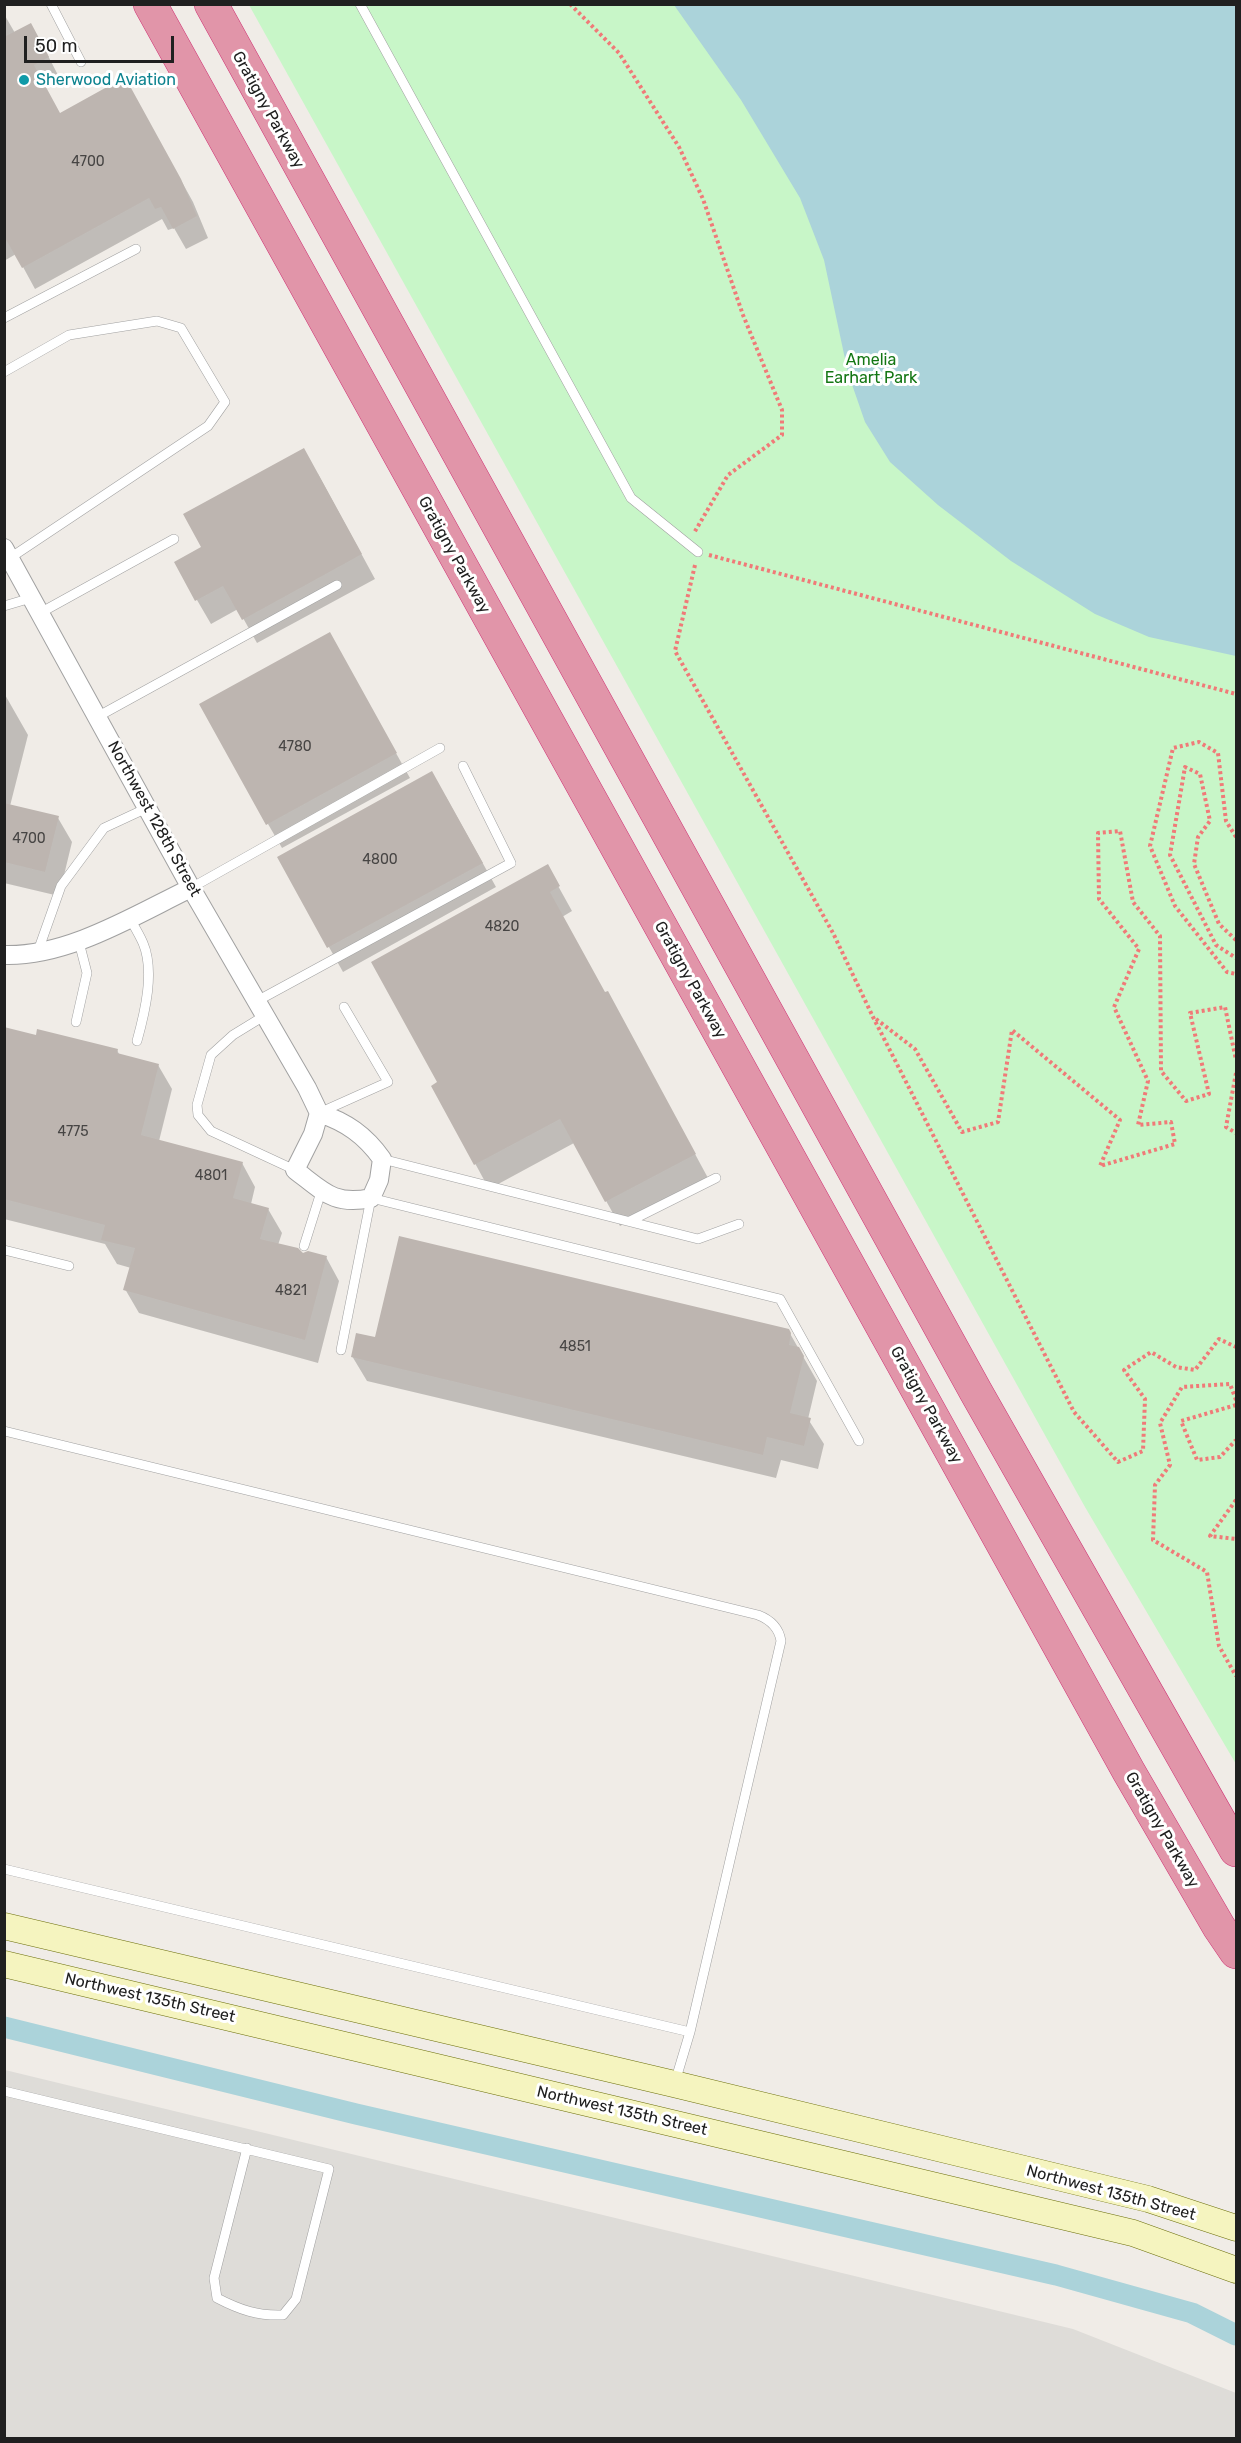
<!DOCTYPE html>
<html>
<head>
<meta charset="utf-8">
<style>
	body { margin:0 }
	#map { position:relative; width:1241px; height:2443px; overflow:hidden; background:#f0ece7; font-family:Rubik,sans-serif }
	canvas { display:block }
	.frame { position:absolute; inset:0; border:6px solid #202020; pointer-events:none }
	.scale { position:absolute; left:24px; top:36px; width:150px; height:27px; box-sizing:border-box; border:3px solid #202020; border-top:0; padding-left:8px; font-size:18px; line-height:21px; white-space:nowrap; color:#202020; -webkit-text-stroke:4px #fff; paint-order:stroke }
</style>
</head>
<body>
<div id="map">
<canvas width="1241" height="2443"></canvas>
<div class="frame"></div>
<div class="scale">50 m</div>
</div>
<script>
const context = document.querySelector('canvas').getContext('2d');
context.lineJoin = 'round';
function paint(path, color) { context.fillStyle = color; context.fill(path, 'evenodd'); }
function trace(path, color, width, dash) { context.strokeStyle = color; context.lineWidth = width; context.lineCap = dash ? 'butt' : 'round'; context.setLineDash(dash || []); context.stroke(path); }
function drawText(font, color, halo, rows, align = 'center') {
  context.font = font + ' Rubik,sans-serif'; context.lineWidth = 6; context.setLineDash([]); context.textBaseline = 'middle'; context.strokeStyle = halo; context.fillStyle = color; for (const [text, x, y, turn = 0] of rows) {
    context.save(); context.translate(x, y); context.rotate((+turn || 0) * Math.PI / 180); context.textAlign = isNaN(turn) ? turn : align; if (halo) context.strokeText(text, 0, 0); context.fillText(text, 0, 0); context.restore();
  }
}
paint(new Path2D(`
	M5,2070L1073,2329L1236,2393V2438H5Z`), '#dedcd8');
paint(new Path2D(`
	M249,5H1236V1764L1085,1507Z`), '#c8f6c8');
paint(new Path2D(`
	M674,5H1236V656L1149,637L1095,614L1011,561L938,505L890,462L865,422L848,373L824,260L800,198L741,100Z`), '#abd3da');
paint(new Path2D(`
	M4,14L15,33L43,46L60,79L45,87L60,115L137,101L193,202L208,238L186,249L174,228L168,230L162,219L35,289L16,254L4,261Z
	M318,474L375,579L257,643L238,609L211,624L197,600L203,548Z
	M343,659L410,778L282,848L268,824Z
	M4,693L28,735L10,806L58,818L72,842L59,896L4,883Z
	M446,797L496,887L343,972L279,858Z
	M547,866L572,911L562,917L605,994L621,1017L708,1178L620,1226L574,1143L489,1189L433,1086L439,1083Z
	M4,1029L37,1037L117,1050L120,1056L158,1065L172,1089L159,1141L242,1163L255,1187L251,1204L268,1209L282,1233L278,1245L302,1254L326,1257L339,1281L318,1363L139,1313L125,1289L131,1268L117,1264L105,1244L4,1219Z
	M788,1330L817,1381L808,1419L824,1444L818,1469L781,1460L776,1478L367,1381L352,1356L376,1339Z`), '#0003');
trace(new Path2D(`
	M4,2027L356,2114L1056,2275L1192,2313L1236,2335`), '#abd3da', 21);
paint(new Path2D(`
	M31,23L49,57L34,65L60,113L125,77L181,179L197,216L173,229L161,207L155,209L149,198L22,268L4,236V37Z
	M304,448L362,554L242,620L223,586L195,601L174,562L201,547L183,514Z
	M330,632L397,753L266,825L199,704Z
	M432,771L483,863L327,948L277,857Z
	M4,803L59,816L45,872L4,862Z
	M548,864L560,886L550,892L605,992L608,991L696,1154L605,1202L560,1119L474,1165L431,1086L437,1082L371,962Z
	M4,1027L36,1035L37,1029L118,1049L117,1053L159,1064L141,1135L243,1162L233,1198L269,1208L260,1239L298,1248L303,1253L308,1251L327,1256L305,1340L123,1290L135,1248L101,1240L105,1225L4,1199Z
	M399,1236L789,1329L791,1333L789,1345L799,1347L804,1356L790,1413L811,1418L804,1446L767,1437L763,1455L351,1357L356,1333L375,1337Z`), '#bdb5b0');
const lane = new Path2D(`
	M51,4L81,62
	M360,4L631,498L698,552
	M4,318L136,249
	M4,372L69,335L157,321L181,328L225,402L208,426L10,558
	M4,606L31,598
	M40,613L174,539
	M97,717L337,585
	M191,888L440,748
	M129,917C134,926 139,934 143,943C155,971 145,1012 137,1041
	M38,951L61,886L104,828L147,808
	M257,1001L511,863L463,766
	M264,1016L233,1035L211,1055L197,1105L198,1115L211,1131L295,1170
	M76,1022L87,973L79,942
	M321,1112L388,1082L344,1007
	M382,1159L698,1239L739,1224
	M630,1221L716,1178
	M304,1246L321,1192
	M4,1250L69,1266
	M341,1350L371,1198L780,1299L859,1441
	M4,1431L758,1615C771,1620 779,1628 781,1641L690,2032L4,1869
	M675,2082L690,2032
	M4,2091L329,2169L296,2299L283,2315C258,2316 240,2310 217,2298L214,2278L247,2148`);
const street = new Path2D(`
	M4,548L191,888L307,1088L319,1113C346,1122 365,1135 382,1159L379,1180L371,1198C334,1206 323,1191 295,1170L313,1134L319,1113
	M4,955C68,957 135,915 191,888`);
const secondary = new Path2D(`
	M4,1926L674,2084L1148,2199L1236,2228
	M4,1964L1133,2233L1236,2270`);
const highway = new Path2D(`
	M150,4L1129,1772L1219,1927L1236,1952
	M211,4L976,1392L1236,1850`);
trace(lane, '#a1a1a1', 10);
trace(street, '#a1a1a1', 20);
trace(secondary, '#6d700d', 27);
trace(highway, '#ce3374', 34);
trace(new Path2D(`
	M570,4L619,53L679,147L703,199L743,315L782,410V435L728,475L694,533
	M709,555L1236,694
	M695,565L675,651L833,933L873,1017L1074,1412L1118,1462L1143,1451L1145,1399L1124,1370L1151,1352L1176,1367L1195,1370L1219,1339L1236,1347
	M1236,837L1226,821L1218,753L1199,742L1173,748L1150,846L1175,906L1227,972L1236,974
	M1236,940L1219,924L1194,864L1198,837L1210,821L1200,774L1185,767L1170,855L1216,945L1236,958
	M876,1019L915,1049L962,1132L998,1122L1012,1030L1120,1120L1100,1166L1175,1144L1171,1122L1138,1125L1148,1081L1114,1007L1139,949L1099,899L1098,833L1120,831L1133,902L1160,936L1161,1071L1186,1101L1209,1094L1190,1013L1225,1007L1236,1060
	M1236,1073L1226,1127L1236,1133
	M1236,1400L1230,1384L1182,1387L1160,1423L1170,1465L1155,1485L1153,1540L1207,1572L1219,1646L1236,1676
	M1236,1405L1181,1421L1197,1460L1220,1457L1236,1440
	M1236,1500L1210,1536L1236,1539`), '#f07a78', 4, [3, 3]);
trace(lane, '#fff', 9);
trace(street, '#fff', 18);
trace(secondary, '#f5f4bf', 26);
trace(highway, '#e195a9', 33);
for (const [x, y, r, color] of [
	[24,80,6,"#0f9aa8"]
]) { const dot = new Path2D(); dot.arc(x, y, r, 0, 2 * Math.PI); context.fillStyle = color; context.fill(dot); trace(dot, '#fff', 2); }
drawText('14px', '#474544', null, [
	["4700",88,162],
	["4780",295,747],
	["4700",29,839],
	["4800",380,860],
	["4820",502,927],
	["4775",73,1132],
	["4801",211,1176],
	["4821",291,1291],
	["4851",575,1347]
]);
drawText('16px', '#0d838f', '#fff', [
	["Sherwood Aviation",36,80]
], 'left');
drawText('16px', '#202020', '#fff', [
	["Gratigny Parkway",268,110,61],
	["Gratigny Parkway",454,555,61],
	["Northwest 128th Street",154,819,61],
	["Gratigny Parkway",690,980,61],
	["Gratigny Parkway",926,1405,61],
	["Gratigny Parkway",1162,1830,60],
	["Northwest 135th Street",150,1998,13],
	["Northwest 135th Street",622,2111,13],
	["Northwest 135th Street",1111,2193,15]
]);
drawText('16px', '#147714', '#fff', [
	["Amelia",871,360],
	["Earhart Park",871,378]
]);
</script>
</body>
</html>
